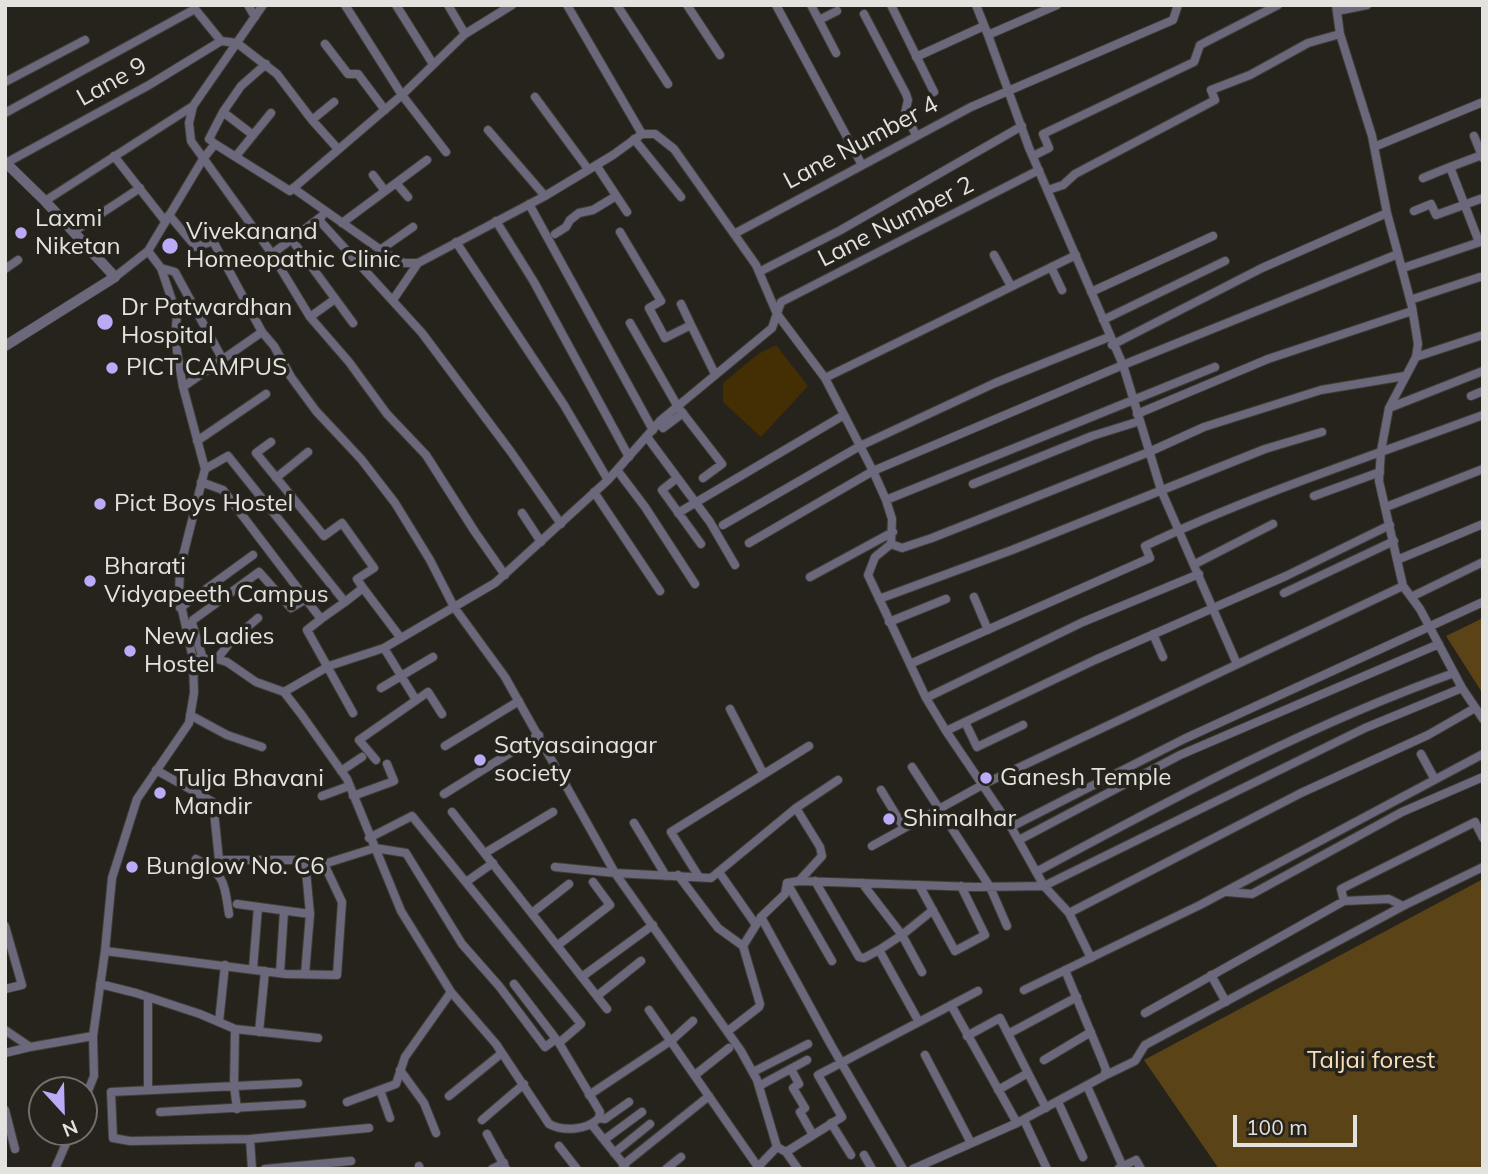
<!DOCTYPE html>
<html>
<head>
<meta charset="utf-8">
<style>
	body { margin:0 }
	#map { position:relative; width:1488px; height:1174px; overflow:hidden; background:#26221c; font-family:Mulish,sans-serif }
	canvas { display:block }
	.frame { position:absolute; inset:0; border:7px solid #e4e2de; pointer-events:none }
	.north { position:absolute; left:28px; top:1076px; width:70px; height:70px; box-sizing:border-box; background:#26221c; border:2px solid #726f6a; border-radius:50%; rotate:158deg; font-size:19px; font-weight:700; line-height:28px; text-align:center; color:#e4e2de }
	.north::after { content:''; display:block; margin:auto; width:24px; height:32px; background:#bbaaf6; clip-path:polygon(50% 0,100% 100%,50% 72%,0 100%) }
	.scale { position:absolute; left:1233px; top:1115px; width:124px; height:32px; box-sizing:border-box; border:4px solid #e4e2de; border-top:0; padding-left:9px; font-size:21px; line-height:24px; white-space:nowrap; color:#e4e2de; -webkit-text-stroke:5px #26221c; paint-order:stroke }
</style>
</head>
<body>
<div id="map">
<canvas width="1488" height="1174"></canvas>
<div class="frame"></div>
<div class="north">N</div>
<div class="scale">100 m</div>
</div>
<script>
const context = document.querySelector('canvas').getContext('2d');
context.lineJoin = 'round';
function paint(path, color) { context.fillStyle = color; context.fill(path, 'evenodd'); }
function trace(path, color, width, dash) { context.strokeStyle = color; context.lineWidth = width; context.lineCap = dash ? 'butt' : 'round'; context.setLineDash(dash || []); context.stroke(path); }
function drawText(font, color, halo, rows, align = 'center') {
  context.font = font + ' Mulish,sans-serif'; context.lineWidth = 7; context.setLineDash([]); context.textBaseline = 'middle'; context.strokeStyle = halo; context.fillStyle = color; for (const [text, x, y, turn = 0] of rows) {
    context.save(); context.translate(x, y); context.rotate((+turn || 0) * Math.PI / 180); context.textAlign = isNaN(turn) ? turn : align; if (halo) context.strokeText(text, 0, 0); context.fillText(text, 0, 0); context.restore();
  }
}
paint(new Path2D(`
	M776,345L808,386L761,437L723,402V383L758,354Z`), '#442e04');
paint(new Path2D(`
	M1483,618V694L1446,636Z
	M1483,879V1169H1219L1144,1060Z`), '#5b4318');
const minor = new Path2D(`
	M248,5L255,17
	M263,5L193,106L189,123L191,141L270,251L310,317L349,362L387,414L426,455L475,532L505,575
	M345,5L402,95L446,152
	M396,5L433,64
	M448,5L465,34
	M567,5L642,134
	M617,5L668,84
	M687,5L720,55
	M776,5L862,165
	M811,5L836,53
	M891,5L934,92
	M976,5L988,35L1057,5
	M1337,11L1367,5
	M864,14L906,94L908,100L905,113L916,135
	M819,20L837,11
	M988,35L1029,148L1123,365L1398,254L1387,213L1372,136L1340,34L1336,5
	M325,44L348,74H358L385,110
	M916,57L984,26
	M5,82L85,40
	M535,97L588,169
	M223,112L241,86L266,64
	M5,113L195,9L221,41
	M312,120L334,102
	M488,130L545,196
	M1474,136L1483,158
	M634,139L681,197
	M215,144L209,139L223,112L253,135
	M1374,147L1483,102
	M114,156L165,221
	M236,156L271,113
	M1033,156L1049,148L1043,134L1194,62L1200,45L1278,5
	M6,163L149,85L221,41L237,43L277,74L312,120L338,149
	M596,165L627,212
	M373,175L385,191
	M1423,178L1450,167
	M396,183L408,197
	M293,188L385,253L404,263H418L545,196L613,155L642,134H655L674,149L756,265L777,314L825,378L873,471L886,500L892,519L891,544L875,557L868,575L926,698L946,731L1011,827L1044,886L1069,913L1091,958
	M1048,190L1063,185L1075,174L1215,100L1211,90L1250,75L1308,43L1340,34
	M45,201L193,106
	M529,204L653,430
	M1414,211L1431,204L1436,215L1483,198
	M169,215L196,247L213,241L262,332L274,346L291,377L316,411L361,459L395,503L430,560L454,607L505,677L615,873L741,1051L757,1080L777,1147L786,1152L798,1169
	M318,219L422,333L511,452L561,524
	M496,221L534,282L629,457
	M342,223L427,160
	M73,232L140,188
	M620,232L661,301L649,308L665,338L691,325L715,374
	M555,234L566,227L570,220L579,213L593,210L616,196
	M734,234L971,107L1173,20L1178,5
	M292,240L353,323
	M456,242L564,405L608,480
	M1479,242L1450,167L1482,155
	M380,250L413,227
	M272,254L322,216
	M1398,254L1412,307L1418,344L1416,357L1389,408L1381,451L1379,481L1403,586L1420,609L1462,688L1483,719
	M994,255L1011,286
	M1051,267L1062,290
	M161,268L175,272L223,360
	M1403,268L1483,241
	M5,269L18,260
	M759,272L839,231L1022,126
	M115,277L148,251L203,159L215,144L290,191L402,95L465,34L512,5
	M1091,292L1213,236
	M393,300L418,263
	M1410,300L1480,277
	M681,304L691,325
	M310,317L335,299
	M1103,320L1225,261
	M630,323L678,407L722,464L703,478
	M1112,345L1262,268L1387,213
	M1416,357L1483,335
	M825,378L1076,255
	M183,387L262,332
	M1471,396L1483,391
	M1389,408L1483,371
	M1137,414L1268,359L1412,311
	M663,428L683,413
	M647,437L710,522L735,565
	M197,441L266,394
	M271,442L256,453L324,536L342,523L374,568L357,579L363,588
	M205,469L228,456L345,602L363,588L400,637
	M617,470L645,507L695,584
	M276,478L308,452
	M677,478L662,490L701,544
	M201,482L223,490L321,619L345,602
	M973,484L1092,436L1140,421
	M594,492L660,591
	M1314,496L1380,472
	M886,500L1215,367
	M1386,507L1483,469
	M522,513L541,542
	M678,513L844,415
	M723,525L860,446L995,383L1109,337
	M749,543L873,471L1123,365L1161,490L1237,664
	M891,544L902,548L932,538L1149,452L1204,427L1321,390L1405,376
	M1397,560L1483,524
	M1195,564L1273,524
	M810,577L893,532
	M1284,593L1394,541
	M974,597L988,630
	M1411,597L1483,562
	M879,599L1012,550L1265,449L1322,432
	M180,608L253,555
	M321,619L307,630L353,713
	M889,622L946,599
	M1153,634L1163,657
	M384,648L416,700
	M193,659H217L227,662L256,682L284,692L301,714L347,779L401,911L451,992L496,1044L549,1124C564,1132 587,1130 599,1118L600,1112L559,1043
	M203,659L192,623L193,620L259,572L291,608L306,599
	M217,659L232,640L258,618
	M910,664L1150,558L1145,546C1254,494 1370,457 1483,415
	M381,688L433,657
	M284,692L329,666L384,648L495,583L608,480L661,420L772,328L781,302L1039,170
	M926,698L1083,622L1199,574
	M730,709L763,773
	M190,715L227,735L262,747
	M965,722L977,747L1023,725
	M946,731L1095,660L1286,576L1390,525
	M445,746L519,701
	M1421,754L1434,778
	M376,760L359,740L428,692L442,714
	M912,767L990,887L1007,926
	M156,770L213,802L219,860H305L310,914L305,974
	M341,771L362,757
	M881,790L904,828
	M444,794L539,735
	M322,796L349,786
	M353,796L394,781L387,764
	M796,808L820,847L822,856L799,881
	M452,812L607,1009
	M634,823L666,876
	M1011,827L1184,739L1483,602
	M1019,840L1180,755L1439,644
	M872,846L984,784L1403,586
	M485,853L553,812
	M196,859C226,875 224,883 229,914
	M555,867L615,873L711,878L796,808L838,780
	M719,872L756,925
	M1036,872C1172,799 1308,725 1454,673
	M678,875L718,928L743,946
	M699,877L671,832L809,746
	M815,881L859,957L864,958L879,950L919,1022
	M466,882L493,863
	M787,883L799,881L976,887L1044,886L1365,728L1462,688
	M787,883L832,961
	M862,883L902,935L922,972
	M919,885L955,951L985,935L961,886
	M1227,892L1252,894L1402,812L1483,777
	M1344,901L1341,889L1475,822L1483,838
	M237,904L310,914
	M532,913L569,884
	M1069,913L1301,793L1428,735L1475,708
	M761,917L831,1045L903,1169
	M5,926L22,985L5,989
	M558,945L610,905L593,882
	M879,950L902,935L933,910
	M105,951L286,974L337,975L342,902L324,864L375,848L406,853L462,944L499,986L545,1047L556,1039L559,1043L581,1024L412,816L369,838
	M253,969L258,907
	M280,973L284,911
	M1211,975L1226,1002
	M583,976L653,925
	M100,984L136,993L200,1014L235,1029L318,1038
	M514,984L556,1039
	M1024,990L1200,905L1483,754
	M597,996L641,961
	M951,1005L1017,1123
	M649,1010L758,1167
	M1145,1013L1344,901L1389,899L1403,906
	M219,1022L225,965
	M235,1029L234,1086L237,1109
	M5,1030L30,1047L93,1036
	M728,1031L759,1007L760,1004L743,946L761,917L785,894L787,883
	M259,1032L265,971
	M1008,1034L1077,997
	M967,1036L1000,1018L1028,1073L998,1090
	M5,1053L30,1047
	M925,1055L971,1143
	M1044,1060L1091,1032
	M791,1069L799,1084L793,1088L805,1108L800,1112L813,1135
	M400,1070L424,1103L436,1133
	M753,1072L808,1044
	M1028,1073L1046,1108
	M695,1075L729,1048
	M1104,1076L1135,1061L1145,1045L1403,906L1483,867
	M298,1083L111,1092L113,1138L130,1141L250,1139L369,1128
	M759,1086L807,1060
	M1087,1086L1123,1167
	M148,1090V997
	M380,1090L390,1118
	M589,1095L672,1040L693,1021
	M449,1096L502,1053
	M84,1101L94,1076L93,1036L105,951L112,878L137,799L189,723L194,693L193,659L179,596L180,568L205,469L183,387L175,339L177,315L161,268L148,251
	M347,1102L396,1084L405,1057L451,992
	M1058,1102L1083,1157
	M5,1110L15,1149
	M160,1112L302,1104
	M599,1118L605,1119L629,1102
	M482,1120L524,1084
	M1024,1120L1047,1169
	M831,1123L851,1155
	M592,1125L625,1166
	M487,1134L506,1169
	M250,1139L252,1169
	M604,1140L642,1112
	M559,1146L577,1169
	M786,1152L842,1117L818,1075L978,991
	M614,1153L650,1124
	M864,1155L872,1169
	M623,1165L709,1096
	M419,1166L420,1169
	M1119,1168L1136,1160L1141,1169
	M55,1169L71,1132
	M265,1169L351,1161
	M492,1169L504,1163
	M666,1169L681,1157
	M756,1169L777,1147
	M913,1169L1017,1123L1104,1076L1106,1070L1103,1062L1065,970`);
const tertiary = new Path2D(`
	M5,162L45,201L115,277L5,346`);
trace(minor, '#413d37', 10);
trace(tertiary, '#413d37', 11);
trace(minor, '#6b687b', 8);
trace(tertiary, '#6b687b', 10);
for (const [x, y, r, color] of [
	[21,233,7,"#bbaaf6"],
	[170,246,9,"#bbaaf6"],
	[105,322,9,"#bbaaf6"],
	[112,368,7,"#bbaaf6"],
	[100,504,7,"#bbaaf6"],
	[90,581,7,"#bbaaf6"],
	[130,651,7,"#bbaaf6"],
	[480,760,7,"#bbaaf6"],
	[986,778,7,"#bbaaf6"],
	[160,793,7,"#bbaaf6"],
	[889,819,7,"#bbaaf6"],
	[132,867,7,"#bbaaf6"]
]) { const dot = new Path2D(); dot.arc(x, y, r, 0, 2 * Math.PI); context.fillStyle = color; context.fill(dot); trace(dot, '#26221c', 2.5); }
drawText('24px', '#e4e2de', '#26221c', [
	["Lane 9",112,82,-29],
	["Lane Number 4",861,143,-28],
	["Lane Number 2",896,222,-27]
]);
drawText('24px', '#e4e2de', '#26221c', [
	["Laxmi",35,219],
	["Niketan",35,247],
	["Vivekanand",186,232],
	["Homeopathic Clinic",186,260],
	["Dr Patwardhan",121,308],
	["Hospital",121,336],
	["PICT CAMPUS",126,368],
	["Pict Boys Hostel",114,504],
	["Bharati",104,567],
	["Vidyapeeth Campus",104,595],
	["New Ladies",144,637],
	["Hostel",144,665],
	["Satyasainagar",494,746],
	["society",494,774],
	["Ganesh Temple",1000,778],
	["Tulja Bhavani",174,779],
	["Mandir",174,807],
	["Shimalhar",903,819],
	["Bunglow No. C6",146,867]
], 'left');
drawText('24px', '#f9dfb8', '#26221c', [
	["Taljai forest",1371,1061]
]);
</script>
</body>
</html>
